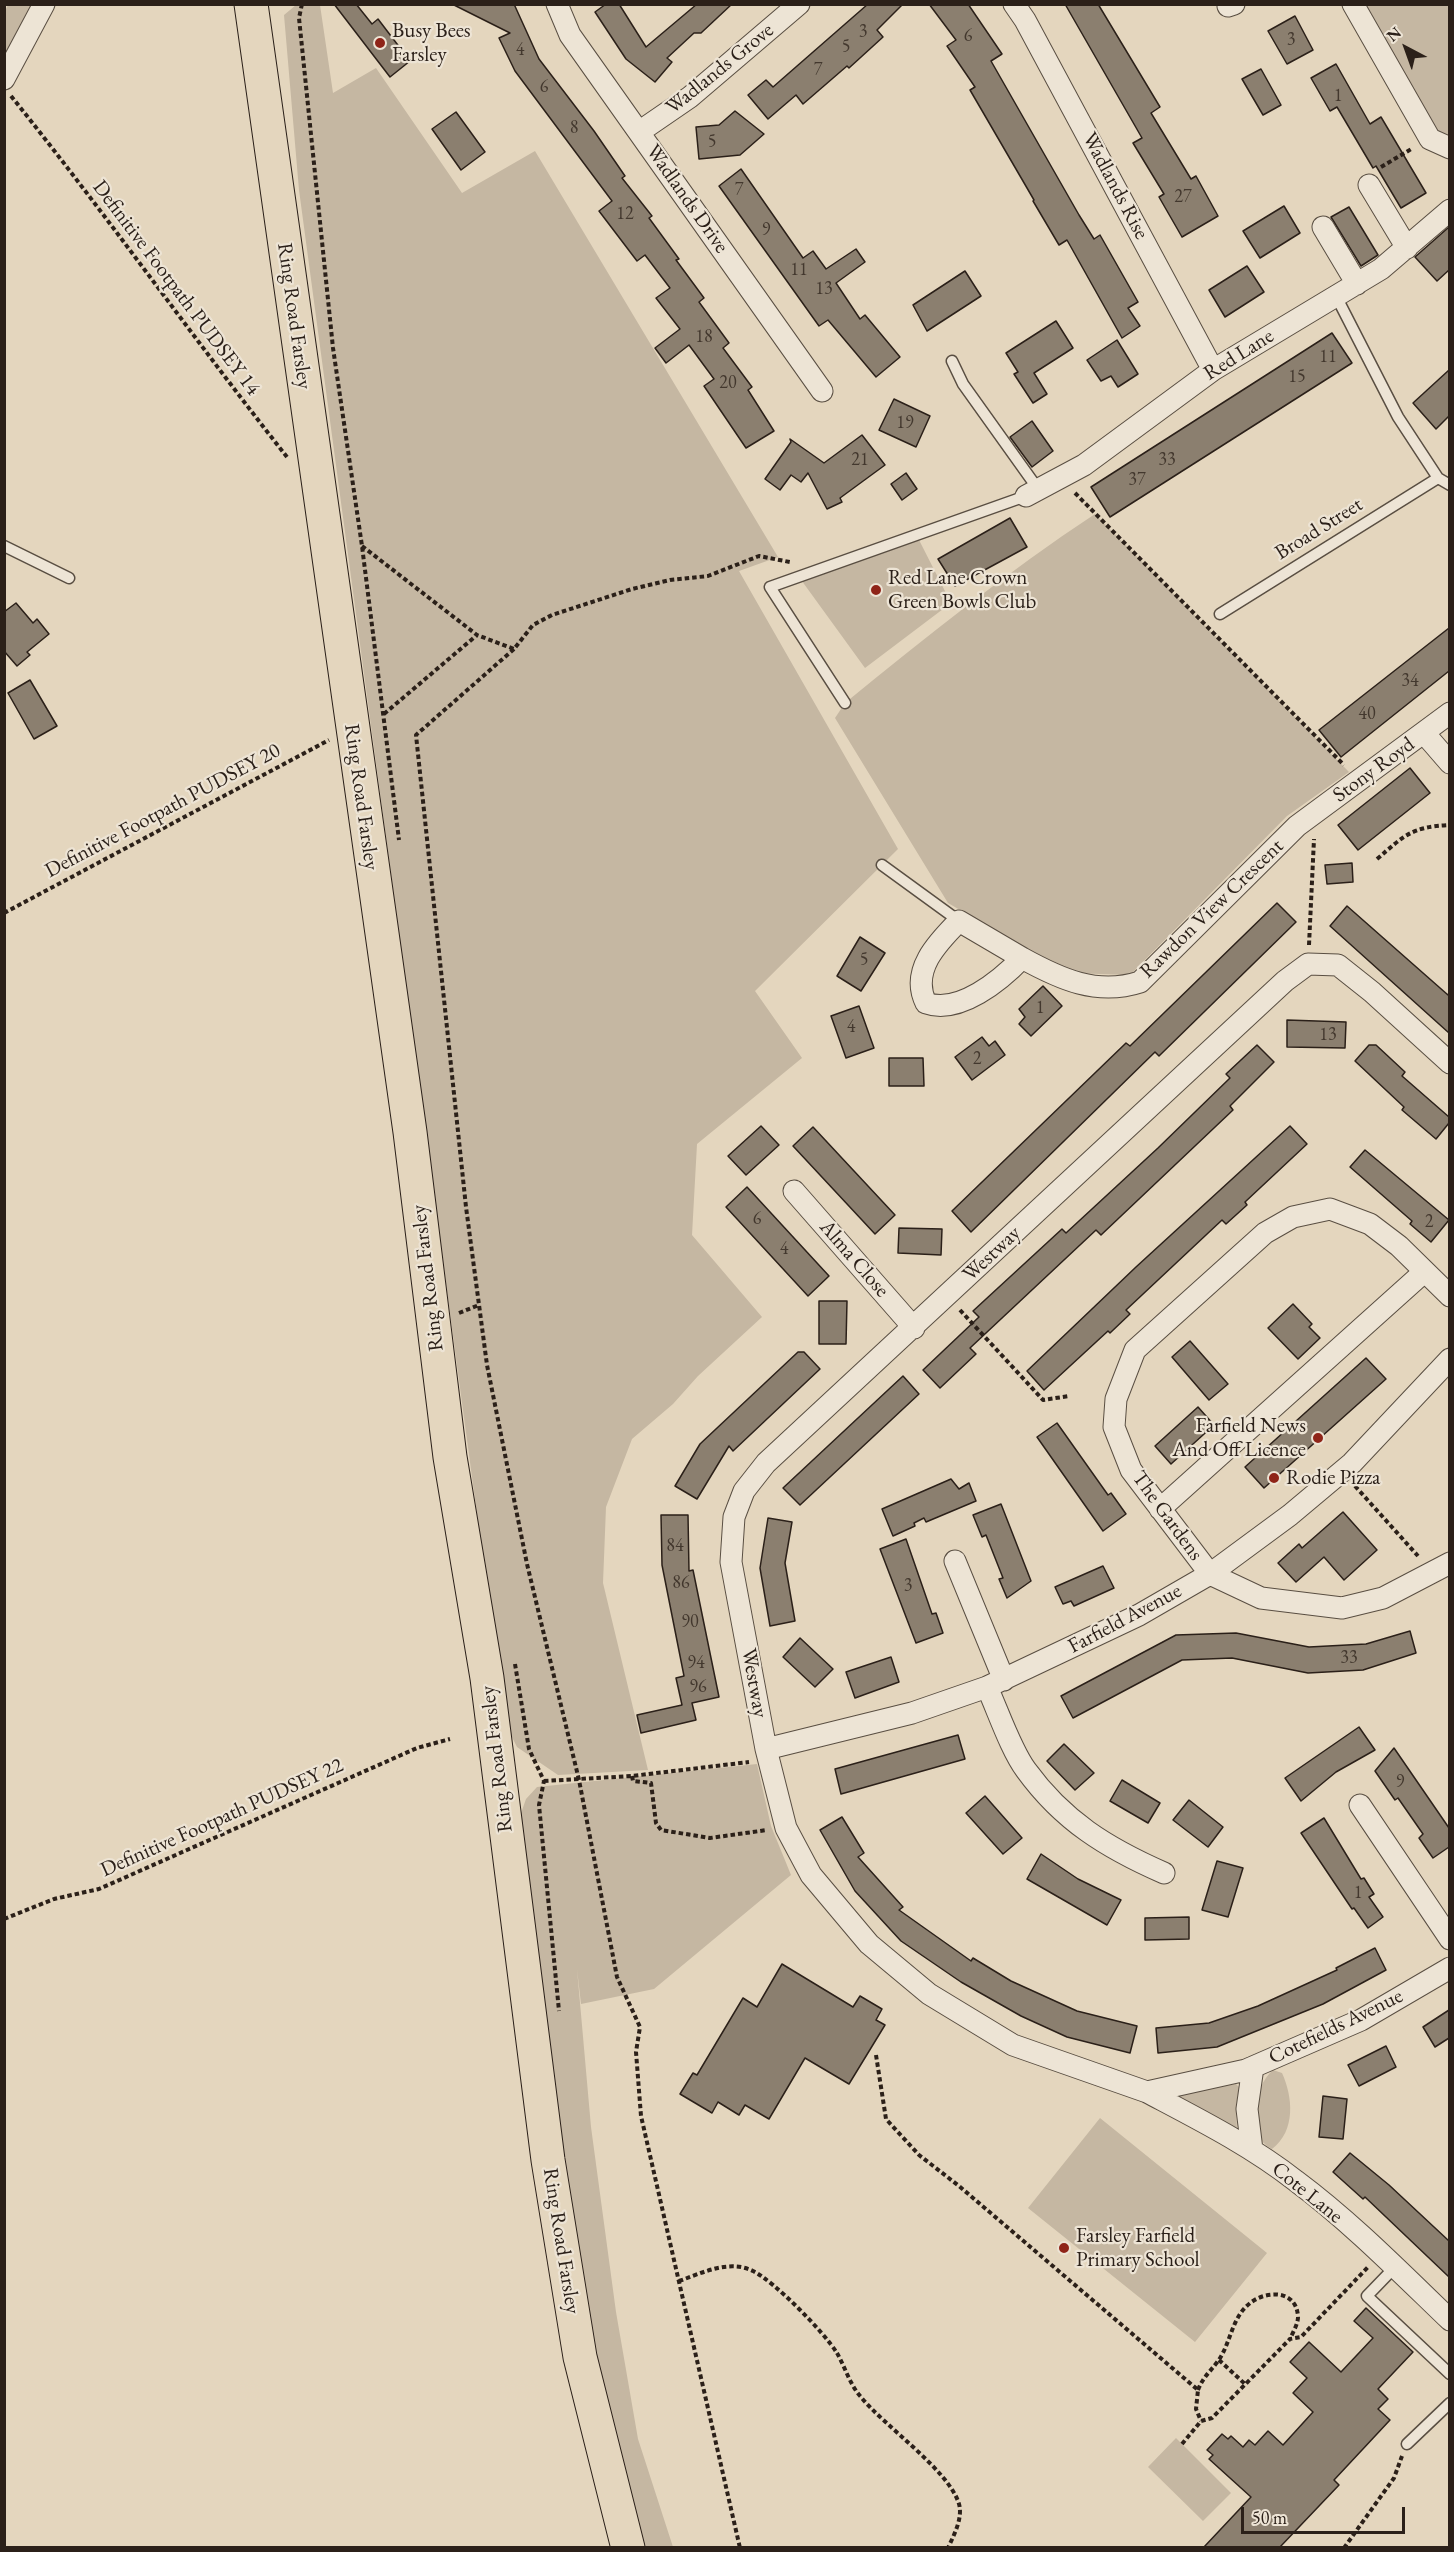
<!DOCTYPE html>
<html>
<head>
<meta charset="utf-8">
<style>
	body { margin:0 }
	#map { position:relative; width:1454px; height:2552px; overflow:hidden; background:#e4d6be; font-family:"EB Garamond",serif }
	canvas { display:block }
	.frame { position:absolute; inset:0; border:6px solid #2b2019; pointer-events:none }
	.north { position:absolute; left:1376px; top:18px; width:60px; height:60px; -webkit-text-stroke:4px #ede4d5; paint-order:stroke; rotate:319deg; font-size:16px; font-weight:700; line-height:24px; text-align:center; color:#2b2019 }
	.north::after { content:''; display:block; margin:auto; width:21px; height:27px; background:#2b2019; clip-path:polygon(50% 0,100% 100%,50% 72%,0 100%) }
	.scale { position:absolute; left:1241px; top:2507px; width:164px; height:27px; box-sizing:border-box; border:3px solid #2b2019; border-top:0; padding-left:8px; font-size:18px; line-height:21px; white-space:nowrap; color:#2b2019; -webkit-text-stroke:4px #ede4d5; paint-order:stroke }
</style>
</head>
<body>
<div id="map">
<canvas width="1454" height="2552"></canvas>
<div class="frame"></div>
<div class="north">N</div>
<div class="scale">50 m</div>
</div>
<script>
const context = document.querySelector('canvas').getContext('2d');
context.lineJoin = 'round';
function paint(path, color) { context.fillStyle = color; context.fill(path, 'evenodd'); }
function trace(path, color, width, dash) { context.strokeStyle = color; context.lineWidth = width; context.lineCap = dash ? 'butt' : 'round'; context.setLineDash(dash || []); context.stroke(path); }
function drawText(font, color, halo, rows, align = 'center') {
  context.font = font + ' "EB Garamond",serif'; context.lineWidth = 4.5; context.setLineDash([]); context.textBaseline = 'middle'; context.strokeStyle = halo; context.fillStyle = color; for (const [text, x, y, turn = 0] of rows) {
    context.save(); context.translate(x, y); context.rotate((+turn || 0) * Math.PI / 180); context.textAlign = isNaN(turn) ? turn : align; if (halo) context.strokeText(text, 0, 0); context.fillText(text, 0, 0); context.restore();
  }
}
paint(new Path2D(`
	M8,5H31L5,56V11Z
	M296,5H320L333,93L376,68L462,193L535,151L778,557L739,571L898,849L755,991L802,1058L697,1144L692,1235L762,1317L698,1376L673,1404L632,1439L606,1507L603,1583L648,1770L558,1775L517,1747L509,1731L488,1596L299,190L284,15Z
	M1361,5H1449V143L1434,136Z
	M1095,514L1349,772L1287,816L1130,975L1069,973L948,903L835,718L845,703C926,637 1007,572 1095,514Z
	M917,536L951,603L865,668L799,577Z
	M757,1764L771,1826L791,1875L654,1989L581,2004L577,1969L591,2127L616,2312L638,2439L673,2547H641L618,2460L579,2270L520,1816L526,1799L537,1787Z
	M1273,2070L1282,2073C1293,2097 1296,2131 1272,2149C1245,2136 1253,2087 1273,2070Z
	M1236,2084L1239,2087L1236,2107L1237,2130L1177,2099L1178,2094Z
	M1100,2118L1267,2253L1195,2342L1028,2208Z
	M1176,2438L1231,2493L1203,2521L1148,2467Z`), '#c5b7a2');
const building = new Path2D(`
	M334,4H356L372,24L378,19L410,61L390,77Z
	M452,4H514L539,59L594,131L625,176L622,178L652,216L649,218L679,259L676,260L704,298L699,302L729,343L723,348L752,387L748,390L774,431L746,448L704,386L714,379L689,345L666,363L655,348L680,329L656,298L670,288L645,255L637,261L599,211L612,201L515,71L499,38L510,33Z
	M606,4H619L646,47L697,4H732L701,33H694L667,58L672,62L655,82L626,59L595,12Z
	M868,4H903L877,30L883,37L849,68L847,66L803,104L796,95L768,119L748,95L766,80L773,87Z
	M929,4H968L1002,54L991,61L1079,215L1094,239L1100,235L1138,302L1128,308L1140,326L1122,338L1067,240L1059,245L1033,201L1034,200L970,90L975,87L947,46L956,40Z
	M1065,4H1098L1160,107L1151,113L1191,179L1196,176L1218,216L1182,237L1159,197L1164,194L1133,143L1142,138Z
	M1295,16L1313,50L1287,64L1268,31Z
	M1336,64L1370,124L1381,117L1426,193L1401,208L1376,166L1373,168L1337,107L1330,111L1311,78Z
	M1261,69L1281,105L1263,115L1242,79Z
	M735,111L764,134L740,155L699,159L696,127L719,125Z
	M456,112L485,152L461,170L432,129Z
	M741,169L803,258L813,251L826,269L856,249L865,262L836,283L860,319L865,315L900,357L876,377L828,320L819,326L719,186Z
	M1284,206L1300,233L1260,258L1243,231Z
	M1349,207L1378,255L1361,266L1331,217Z
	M1449,227V270L1437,281L1415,257Z
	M1247,266L1264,292L1225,317L1209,290Z
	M965,271L981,296L927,331L913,305Z
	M1056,321L1073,348L1034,373L1047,394L1033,403L1014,374L1018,372L1006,353Z
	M1332,333L1352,363L1110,517L1091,487Z
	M1117,340L1138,374L1118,387L1111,376L1101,381L1087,360Z
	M1449,370V416L1436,429L1413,403Z
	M894,399L930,416L916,447L879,430Z
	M1032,421L1053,451L1032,467L1010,437Z
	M862,435L885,465L840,498L842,502L827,509L808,473L801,482L791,475L780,490L765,479L791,442L790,439L824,463Z
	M906,473L917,489L902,500L891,484Z
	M1010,518L1027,547L955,586L938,559Z
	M16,603L33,623L37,619L49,634L27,652L30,655L17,666L4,651V612Z
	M1449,628V671L1341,757L1319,730Z
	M30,680L57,726L34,739L8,693Z
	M1410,768L1430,793L1358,850L1338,825Z
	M1352,863L1353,882L1327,884L1325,865Z
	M1277,903L1296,922L1159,1056L1155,1052L971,1232L952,1211L1126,1043L1130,1046Z
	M1347,906L1448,995L1449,993V1033L1330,926Z
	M860,937L885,953L861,991L837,976Z
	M1043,986L1062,1006L1031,1036L1019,1024L1025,1017L1019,1009Z
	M859,1006L874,1048L846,1058L831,1016Z
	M1287,1020L1346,1022L1345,1048L1287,1047Z
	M982,1037L989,1046L995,1041L1005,1055L972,1080L955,1057Z
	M1257,1045L1274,1062L1230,1106L1233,1110L1101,1235L1096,1230L970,1348L976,1354L940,1388L923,1370L979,1317L973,1311L1062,1229L1066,1233L1158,1148L1230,1078L1226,1074Z
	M1369,1045H1376L1405,1072L1402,1076L1449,1117V1123L1436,1139L1402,1110L1404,1107L1355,1061Z
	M889,1058H923L924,1086H889Z
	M761,1126L779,1145L746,1175L728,1156Z
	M1290,1126L1307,1144L1245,1202L1247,1205L1226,1224L1222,1220L1126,1310L1130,1314L1110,1333L1108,1331L1044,1390L1027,1371L1136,1267Z
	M813,1127L895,1215L875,1234L793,1146Z
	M1365,1150L1449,1220L1431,1242L1410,1224L1412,1221L1350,1167Z
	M747,1187L829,1276L808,1296L726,1207Z
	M899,1228L942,1229L941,1255L898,1253Z
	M819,1301H847L846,1344H819Z
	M1293,1304L1312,1324L1309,1327L1320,1338L1298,1359L1268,1328Z
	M1190,1341L1228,1384L1209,1400L1172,1357Z
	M798,1352H804L820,1369L733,1451L729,1446L697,1499L675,1486L700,1444Z
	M1366,1358L1386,1379L1264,1488L1245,1467Z
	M903,1376L919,1394L800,1505L783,1488Z
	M1198,1407L1214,1425L1171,1464L1155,1446Z
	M1057,1423L1108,1495L1111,1493L1126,1514L1103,1531L1037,1437Z
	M951,1479L959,1489L969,1483L976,1501L926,1522L924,1518L914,1523L915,1526L893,1536L882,1509Z
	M1001,1504L1031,1581L1007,1598L999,1579L1003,1578L986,1535L982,1537L973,1515Z
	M1343,1512L1377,1550L1344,1580L1324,1557L1296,1582L1278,1563L1299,1544L1302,1548Z
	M661,1515H688L689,1571L693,1570L719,1697L692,1703L696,1720L641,1733L637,1715L682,1705L676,1678L684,1676L662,1565Z
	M768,1518L792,1522L785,1563L795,1621L770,1626L760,1568Z
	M906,1539L932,1614L936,1613L943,1633L916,1643L880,1549Z
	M1103,1566L1114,1588L1074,1606L1071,1601L1063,1604L1055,1587Z
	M1410,1631L1416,1653L1363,1670L1308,1673L1232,1658L1182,1660L1073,1718L1061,1696L1176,1635L1236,1633L1309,1647L1366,1644Z
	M800,1638L833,1669L815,1687L783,1657Z
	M891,1657L899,1682L855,1698L846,1672Z
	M1359,1727L1375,1750L1336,1772L1301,1801L1285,1778Z
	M958,1735L965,1759L841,1794L835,1769Z
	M1064,1744L1094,1773L1075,1790L1047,1761Z
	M1394,1748L1449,1828V1847L1433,1858L1419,1838L1423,1834L1398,1798L1395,1800L1375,1771Z
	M1122,1780L1160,1803L1148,1823L1110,1801Z
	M985,1796L1022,1838L1003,1854L966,1813Z
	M1189,1800L1223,1827L1208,1847L1173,1820Z
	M842,1817L864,1853L858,1857L903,1907L899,1910L971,1961L973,1958L1011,1981L1077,2011L1137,2026L1130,2053L1067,2037L1021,2016L961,1982L901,1941L855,1891L820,1830Z
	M1324,1818L1361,1879L1364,1878L1374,1894L1369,1897L1383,1917L1368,1928L1354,1908L1352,1909L1301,1833Z
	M1041,1854L1078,1879L1121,1900L1107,1925L1027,1879Z
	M1217,1861L1243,1868L1228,1917L1202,1910Z
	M1189,1917V1939L1145,1940V1918Z
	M1375,1948L1386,1970L1323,2004L1217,2047L1158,2053L1156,2028L1209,2023L1258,2006L1337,1970L1336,1968Z
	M782,1964L853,2007L860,1996L882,2009L876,2020L885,2025L849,2084L805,2058L769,2119L745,2105L739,2115L718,2102L712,2113L680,2094L693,2073L697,2075L743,1998L757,2007Z
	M1449,2010V2038L1435,2047L1423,2027Z
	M1386,2046L1396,2067L1359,2086L1348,2065Z
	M1323,2096L1347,2099L1343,2139L1319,2137Z
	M1350,2153L1389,2185L1449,2241V2277L1365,2197L1363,2199L1333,2172Z
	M1366,2308L1413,2352L1378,2389L1388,2399L1378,2409L1390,2420L1334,2480L1339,2485L1280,2547H1204L1251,2497L1209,2459L1213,2455L1207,2450L1222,2434L1228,2439L1231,2436L1243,2447L1249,2440L1255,2445L1268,2431L1283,2445L1313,2412L1293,2393L1307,2378L1290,2362L1309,2342L1341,2372L1373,2338L1354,2321Z`);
paint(building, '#8b7f6f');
trace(building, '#2b2019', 1.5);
const lane = new Path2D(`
	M1336,296L1398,417L1438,478L1450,485
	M952,361L963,384L1038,489
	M4,546L69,578
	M1220,614L1438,478
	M845,703L770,587L1026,496
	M882,865L959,921
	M1395,2267L1367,2296L1450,2374
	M1407,2444L1450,2403`);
const street = new Path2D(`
	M557,4L570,35L822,391
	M1014,4L1025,20L1213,370
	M1353,4L1430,139L1450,148
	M1228,6L1234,4
	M4,79L44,4
	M639,132L690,97L799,4
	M1369,185L1407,248
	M1323,227L1357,284
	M1026,496L1084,465L1213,370L1381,269L1450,210
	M1424,733L1450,763
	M1022,958L959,921C937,943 910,971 926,1003C959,1015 1001,980 1022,958C1060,979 1097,996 1140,982L1297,826L1450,713
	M1450,1063L1372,992L1338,965L1308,964L1285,981L766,1463L744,1491L734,1517L731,1562L766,1749L786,1828L811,1875L869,1944L929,1994L1013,2045L1147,2092L1246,2070L1361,2020L1450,1968
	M794,1191L914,1328
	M1450,1296L1399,1246L1370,1224L1330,1209L1293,1217L1265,1233L1135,1350L1116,1399L1114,1427L1131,1470L1210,1574L1261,1598L1342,1608L1383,1598L1450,1563
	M1160,1509L1424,1272
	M955,1561L1004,1680
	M987,1687C998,1711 1011,1750 1026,1770C1063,1821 1107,1848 1164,1873
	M766,1749L912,1713L987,1687L1139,1615L1210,1574L1290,1515L1352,1463L1450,1359
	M1360,1805L1450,1939
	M1147,2092C1198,2119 1250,2145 1296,2181C1351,2222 1400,2272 1450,2320
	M1252,2150L1247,2109L1253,2067`);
const highway = new Path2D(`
	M251,4L410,1132L450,1457L487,1678L548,2160L580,2357L628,2548`);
trace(lane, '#594e42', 13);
trace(street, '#594e42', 23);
trace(highway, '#2b2019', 35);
trace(new Path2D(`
	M302,4L299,18L333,348L362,546L399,840
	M11,96C106,214 193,338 287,457
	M1381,167L1413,148
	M1075,493L1344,765
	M362,546L477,635L514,649L533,625L552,615L632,589L670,580L708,576L759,556L790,562
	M514,649L416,735L466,1207L487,1365L527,1564L579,1780L617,1977L640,2027L636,2052L641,2116L740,2548
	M384,714L477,635
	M1377,859C1405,835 1411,827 1450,825
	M4,913L329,740
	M1309,945L1314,839
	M960,1310L1043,1400L1069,1396
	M459,1313L479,1305
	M1355,1486L1418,1556
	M515,1664L529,1749L544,1781L539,1805L559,2011
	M632,1776L633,1781L651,1783L656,1823L661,1830L710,1838L767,1830
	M544,1781L632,1776L749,1762
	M4,1919L54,1899L99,1889L417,1748L450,1739
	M876,2055L886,2119L919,2155L959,2186L1198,2390L1196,2409L1201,2421
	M679,2281C702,2273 729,2259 753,2271C775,2282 823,2331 837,2353C845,2367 850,2385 861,2397C884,2426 949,2470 959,2504C963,2518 954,2535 948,2548
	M1219,2360L1245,2384
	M1198,2390C1203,2377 1210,2372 1218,2361C1231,2343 1231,2319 1249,2304C1265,2290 1297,2289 1298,2317C1298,2324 1293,2332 1290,2339
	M1182,2444L1201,2421L1212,2418L1290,2339L1301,2337L1368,2267
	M1344,2548L1394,2478L1402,2456`), '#2b2019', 4, [4.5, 3]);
trace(lane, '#ede4d5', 10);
trace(street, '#ede4d5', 21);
trace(highway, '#e4d6be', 33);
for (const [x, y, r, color] of [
	[380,43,6,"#8f2418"],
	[876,590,6,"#8f2418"],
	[1318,1438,6,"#8f2418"],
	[1274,1478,6,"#8f2418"],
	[1064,2248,6,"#8f2418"]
]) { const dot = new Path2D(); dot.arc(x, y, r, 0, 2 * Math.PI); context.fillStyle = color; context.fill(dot); trace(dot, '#ede4d5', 2); }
drawText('18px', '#43382e', null, [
	["3",863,32],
	["6",968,36],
	["3",1291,40],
	["5",846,47],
	["4",520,50],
	["7",818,70],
	["6",544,87],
	["1",1338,96],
	["8",574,128],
	["5",712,142],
	["7",739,190],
	["27",1183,197],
	["12",625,214],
	["9",766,230],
	["11",799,270],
	["13",824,289],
	["18",704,337],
	["11",1328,357],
	["15",1297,377],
	["20",728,383],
	["19",905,423],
	["21",860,460],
	["33",1167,460],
	["37",1137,480],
	["34",1410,681],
	["40",1367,714],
	["5",864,960],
	["1",1040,1008],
	["4",851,1027],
	["13",1328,1035],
	["2",977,1059],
	["6",757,1219],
	["2",1429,1222],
	["4",784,1249],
	["84",675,1546],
	["86",681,1583],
	["3",908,1586],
	["90",690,1622],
	["33",1349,1658],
	["94",696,1663],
	["96",698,1687],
	["9",1400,1782],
	["1",1358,1893]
]);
drawText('21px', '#2b2019', '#ede4d5', [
	["Busy Bees",392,31],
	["Farsley",392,55],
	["Red Lane Crown",888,578],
	["Green Bowls Club",888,602],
	["Farfield News",1306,1426,"right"],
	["And Off Licence",1306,1450,"right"],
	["Rodie Pizza",1286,1478],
	["Farsley Farfield",1076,2236],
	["Primary School",1076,2260]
], 'left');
drawText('21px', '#2b2019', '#ede4d5', [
	["Wadlands Grove",720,69,-39],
	["Wadlands Rise",1115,186,62],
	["Wadlands Drive",687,199,55],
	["Definitive Footpath PUDSEY 14",176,288,53],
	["Ring Road Farsley",294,316,82],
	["Red Lane",1239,355,-32],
	["Broad Street",1319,529,-32],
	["Stony Royd",1374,770,-36],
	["Ring Road Farsley",361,797,82],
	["Definitive Footpath PUDSEY 20",163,811,-28],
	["Rawdon View Crescent",1212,909,-44],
	["Westway",992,1254,-43],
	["Alma Close",854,1259,49],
	["Ring Road Farsley",428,1278,-97],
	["The Gardens",1167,1516,54],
	["Farfield Avenue",1125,1619,-28],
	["Westway",754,1683,80],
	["Ring Road Farsley",497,1759,-97],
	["Definitive Footpath PUDSEY 22",222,1818,-24],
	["Cotefields Avenue",1336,2027,-26],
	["Cote Lane",1307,2193,39],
	["Ring Road Farsley",561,2241,81]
]);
</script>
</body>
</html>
